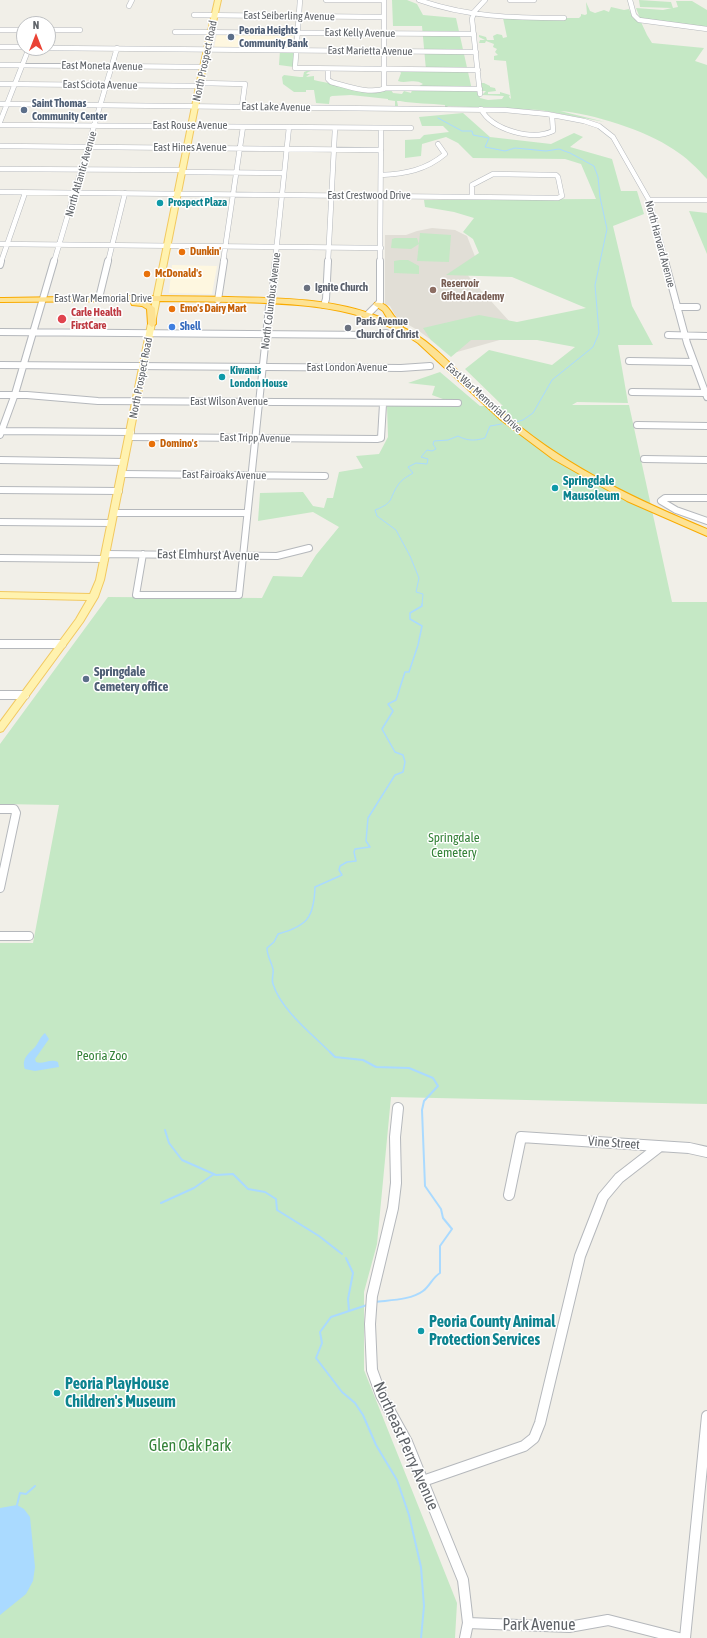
<!DOCTYPE html>
<html>
<head>
<meta charset="utf-8">
<style>
	body { margin:0 }
	#map { position:relative; width:707px; height:1638px; overflow:hidden; background:#f1efe8; font-family:"Asap Condensed",sans-serif }
	canvas { display:block }
	.north { position:absolute; left:16px; top:16px; width:40px; height:40px; box-sizing:border-box; background:#fff; border:1px solid #bfc1c3; border-radius:50%; rotate:0deg; font-size:11px; font-weight:700; line-height:16px; text-align:center; color:#5f6368 }
	.north::after { content:''; display:block; margin:auto; width:14px; height:18px; background:#ea4335; clip-path:polygon(50% 0,100% 100%,50% 72%,0 100%) }
</style>
</head>
<body>
<div id="map">
<canvas width="707" height="1638"></canvas>
<div class="north">N</div>
</div>
<script>
const context = document.querySelector('canvas').getContext('2d');
context.lineJoin = 'round';
function paint(path, color) { context.fillStyle = color; context.fill(path, 'evenodd'); }
function trace(path, color, width, dash) { context.strokeStyle = color; context.lineWidth = width; context.lineCap = dash ? 'butt' : 'round'; context.setLineDash(dash || []); context.stroke(path); }
function drawText(font, color, halo, rows, align = 'center') {
  context.font = font + ' "Asap Condensed",sans-serif'; context.lineWidth = 3; context.setLineDash([]); context.textBaseline = 'middle'; context.strokeStyle = halo; context.fillStyle = color; for (const [text, x, y, turn = 0] of rows) {
    context.save(); context.translate(x, y); context.rotate((+turn || 0) * Math.PI / 180); context.textAlign = isNaN(turn) ? turn : align; if (halo) context.strokeText(text, 0, 0); context.fillText(text, 0, 0); context.restore();
  }
}
paint(new Path2D(`
	M217,34L293,35L292,49L214,48Z
	M172,265L217,266L212,294L169,293Z`), '#fef7e0');
paint(new Path2D(`
	M432,228L455,230L467,236L476,259L464,267L469,277L521,334L450,354L419,331L397,318L390,306L385,304V235H406L417,231Z`), '#e1ded6');
paint(new Path2D(`
	M392,0H407L417,4L423,15L456,18L472,90H477L480,98L488,100L502,99L504,96L482,95L486,91H481L480,83H484L490,86V87L495,88L496,91L488,92V94H500V92L510,95L509,97L511,99L506,61L494,60V56L498,55L495,52L497,49L493,47L494,44L486,41L485,43H479L480,40H485L479,37V35L486,37L487,40H494L493,36L497,34L502,35L503,38L507,37L503,18H579L581,16V14L585,15L587,14L586,2L590,11L595,13L604,10L609,12L611,7L624,10L629,9L633,18L641,22L647,35L652,43L704,48L695,61L707,65V179C697,168 686,157 673,149C647,131 591,113 560,111L605,122L540,110L447,106L449,108L445,107V105C430,103 415,104 400,101H397L398,106H395V101L388,100V99L351,95L332,96L330,97L329,104L316,103L314,90H306V92H294L283,84L282,77L284,75L300,77H303L304,72L309,70H314L308,72L306,74H310L306,77L314,76V80L318,81L369,91L391,90L393,93L402,94L404,91L411,93L412,90L423,84C415,78 406,84 398,81L401,73L399,70H426L422,26H393Z
	M639,0L671,2L673,8L678,7L676,1H692L707,10V27L640,18L636,8L663,10L672,8L640,7Z
	M280,50H295L294,67L279,65Z
	M463,113L490,137L551,144L574,133L583,137L570,147L612,159L621,191H637L644,214L613,226L632,306L653,345H618L628,403L577,402L572,405H629L672,602H707V1104L391,1097L377,1244L364,1292V1370L457,1603L455,1638H0V943H33L59,805L0,804V744L108,597L262,598L273,576L302,577L316,555L339,527L313,512L258,521L260,493L303,492L313,506L324,508L327,498H333L339,472L363,468L356,456L379,454L388,437L387,406H462L432,395L435,386L408,383L440,372L480,406H503L465,369L489,350L552,365L575,347L537,340H471L451,357L431,340L423,328L479,315L517,322L586,308L512,277L446,275L479,253L473,239L463,232L474,218L454,212L425,207L424,200L596,199L581,164L565,159L473,158L458,143L446,137L422,144L421,156L405,158V140L420,139L424,135L449,132L443,126H422L419,117Z
	M689,211L707,213V254Z
	M420,233L451,235L449,262L417,261Z
	M395,238H417L419,244L411,249L391,248L392,239Z
	M400,260H408L419,266V274L394,273V261Z`), '#c5e8c5');
paint(new Path2D(`
	M45,1033L49,1039L35,1059L36,1062C43,1065 50,1058 58,1062L59,1067L35,1071L25,1069C21,1059 29,1053 35,1047C39,1042 40,1037 45,1033Z
	M17,1505L24,1509L30,1517L35,1567L33,1581L26,1594L0,1615V1508Z`), '#aadaff');
trace(new Path2D(`
	M438,118L462,131H472L473,135L489,138L485,147L505,151L515,148L546,151L559,149L570,153L594,166L598,177L600,197L607,229L595,285L599,333L593,347L552,380L533,413L523,420L516,422
	M422,605L423,594L416,592L419,578L410,556L396,530L377,516L375,510C395,502 388,500 398,485C401,480 408,476 413,473L408,467L416,463L427,464L428,459L421,457L427,450L432,451L436,449L433,444L434,441L448,440L458,436C467,441 475,441 485,438L490,426L502,424`), '#aadaff', 1);
trace(new Path2D(`
	M331,1053C312,1034 281,1010 273,984C271,979 274,974 273,969C271,961 267,956 267,948L274,942L278,934C307,926 314,918 315,887L342,875L339,870L340,866L347,862L356,861L354,852L355,849L370,847L366,841L368,818L395,775L403,772L405,762L403,755L395,752L382,729L393,711L388,704L396,700L405,672H409L418,645L422,626L410,619V613L422,606V604`), '#aadaff', 1.5);
trace(new Path2D(`
	M330,1052L335,1057L363,1060L376,1067L409,1068L433,1078L438,1086L424,1101L422,1110L425,1186L441,1209L443,1218L452,1229L440,1246V1273C432,1278 430,1286 423,1291C411,1300 390,1300 375,1302
	M165,1130L169,1143L182,1160L216,1175L233,1174L248,1189L265,1192L276,1199L277,1210L319,1236L342,1254
	M161,1203L194,1188L214,1174
	M346,1258L353,1273L348,1299L349,1310
	M367,1305L331,1317L320,1332L322,1343L316,1358L342,1392L355,1403L363,1415L376,1445L397,1480L409,1515L421,1567L424,1606L421,1638
	M17,1505L20,1493L26,1494L35,1486`), '#aadaff', 2);
const minorFar3 = new Path2D(`
	M300,0L295,68L478,70
	M326,0H384
	M384,0V87L386,88
	M419,0C466,17 514,18 564,18
	M510,0H534
	M630,0L634,15L639,20L707,29
	M129,6L132,0
	M194,15L384,17
	M0,30H24
	M48,30H80
	M175,32L474,34
	M0,47H24
	M48,48L476,52
	M0,65L203,67
	M328,69V79L331,82C347,86 370,95 386,88L480,89
	M201,83L245,84L242,106
	M0,84L200,86
	M480,94L472,19L474,12L485,0
	M0,104L505,110L547,114L584,121L599,126L613,137L649,200L666,262
	M481,109C492,130 532,141 553,131L552,115
	M0,122L29,48
	M0,125L411,128
	M0,146L381,150
	M0,169L183,170
	M183,172L284,173
	M381,175C405,174 426,170 445,154L438,144
	M0,192L558,198L562,196L558,177L556,175L493,174L472,185V197
	M649,200H707
	M0,244L381,248
	M1,262L25,193
	M54,262L117,48
	M108,262L125,193
	M223,262L243,127
	M275,262L289,127
	M328,262L335,128
	M380,262L381,128`);
const minorFar2 = new Path2D(`
	M665,261L687,343L707,397
	M0,265L1,261
	M99,298L108,261
	M218,300L224,261
	M324,305L326,299L328,261
	M677,307H697
	M367,315L380,302V261
	M0,332L374,335L386,333
	M668,335L707,336
	M629,361L694,362
	M0,365L401,368L430,366
	M632,392L705,393
	M0,395H27L98,401L458,403
	M637,425L707,426
	M0,431L131,432
	M0,435L15,394L54,261
	M130,437L377,439L381,438L383,404
	M644,459L707,460
	M0,460L124,462
	M122,474L325,476
	M0,490L119,491
	M707,498H665L661,501L676,510L707,521
	M114,513H247
	M0,522L112,523
	M106,554L277,556L309,548
	M143,554L136,595H239L269,307L272,297L276,261
	M0,558L105,559`);
const minorFar1 = new Path2D(`
	M0,644H62
	M0,695H25
	M0,809H14L16,813L0,888
	M0,936H29`);
const minor = new Path2D(`
	M398,1108L395,1137L396,1183L393,1208L372,1296L370,1324L372,1370L381,1395L407,1442L463,1580L468,1623L465,1638
	M509,1195L521,1137L689,1148L707,1152
	M423,1481L524,1446L534,1438L540,1423L580,1256L603,1197L619,1178L659,1147
	M468,1623L569,1627L608,1620L679,1638
	M685,1638L707,1416`);
const major = new Path2D(`
	M215,0H221L206,67L104,580L98,597L83,622L3,731L0,732V722L76,619L87,600L0,598V592L90,594L96,580L200,67Z`);
const highway = new Path2D(`
	M125,296C159,296 193,296 228,297C281,298 340,298 389,321L383,311L374,305L375,303C385,301 389,309 394,316C396,319 400,322 403,326L402,327C426,338 443,356 461,374C478,391 495,407 513,421C571,469 639,501 707,529V536L627,501L553,459L501,420L418,343C363,305 294,303 230,302C199,301 169,301 138,301L147,302L155,308L156,324L152,327L148,324L147,309L142,306L132,305L131,303L134,301L0,302V298H3Z`);
trace(minorFar3, '#b5b8bc', 5.5);
trace(minorFar2, '#b5b8bc', 8);
trace(minorFar1, '#b5b8bc', 10);
trace(minor, '#b5b8bc', 12);
trace(major, '#f2c960', 2);
trace(highway, '#f9ab00', 2);
trace(minorFar3, '#fff', 4.5);
trace(minorFar2, '#fff', 6);
trace(minorFar1, '#fff', 8);
trace(minor, '#fff', 10);
paint(major, '#fff2af');
paint(highway, '#fde293');
for (const [x, y, r, color] of [
	[231,37,4,"#5c6f8a"],
	[24,110,4,"#5c6f8a"],
	[160,203,4,"#0f9aa8"],
	[182,252,4,"#e8710a"],
	[147,274,4,"#e8710a"],
	[307,288,4,"#6b7280"],
	[433,290,4,"#8d6e63"],
	[172,309,4,"#e8710a"],
	[62,319,5,"#e0444e"],
	[172,327,4,"#3f7fe0"],
	[348,328,4,"#6b7280"],
	[222,377,4,"#0f9aa8"],
	[152,444,4,"#e8710a"],
	[555,488,4,"#0f9aa8"],
	[86,679,4,"#5c6f8a"],
	[421,1331,4,"#0f9aa8"],
	[57,1393,4,"#0f9aa8"]
]) { const dot = new Path2D(); dot.arc(x, y, r, 0, 2 * Math.PI); context.fillStyle = color; context.fill(dot); trace(dot, '#fff', 1.5); }
drawText('11px', '#5f6368', '#fff', [
	["East Seiberling Avenue",289,16,1],
	["East Kelly Avenue",360,33,1],
	["East Marietta Avenue",370,51,1],
	["North Prospect Road",205,61,-78],
	["East Moneta Avenue",102,66,1],
	["East Sciota Avenue",100,85,1],
	["East Lake Avenue",276,107,1],
	["East Rouse Avenue",190,126],
	["East Hines Avenue",190,148],
	["North Atlantic Avenue",81,174,-74],
	["East Crestwood Drive",369,196],
	["North Harvard Avenue",660,244,75],
	["East War Memorial Drive",103,299],
	["North Columbus Avenue",271,301,-83],
	["East London Avenue",347,368],
	["North Prospect Road",141,378,-79],
	["East War Memorial Drive",484,398,42],
	["East Wilson Avenue",229,402],
	["East Tripp Avenue",255,438,1],
	["East Fairoaks Avenue",224,475,1]
]);
drawText('bold 11px', '#4e5e75', '#fff', [
	["Peoria Heights",239,31],
	["Community Bank",239,44],
	["Saint Thomas",32,104],
	["Community Center",32,117]
], 'left');
drawText('bold 11px', '#0d838f', '#fff', [
	["Prospect Plaza",168,203],
	["Kiwanis",230,371],
	["London House",230,384]
], 'left');
drawText('bold 11px', '#c56008', '#fff', [
	["Dunkin'",190,252],
	["McDonald's",155,274],
	["Emo's Dairy Mart",180,309],
	["Domino's",160,444]
], 'left');
drawText('bold 11px', '#785e54', '#fff', [
	["Reservoir",441,284],
	["Gifted Academy",441,297]
], 'left');
drawText('bold 11px', '#5b616d', '#fff', [
	["Ignite Church",315,288],
	["Paris Avenue",356,322],
	["Church of Christ",356,335]
], 'left');
drawText('bold 11px', '#be3a42', '#fff', [
	["Carle Health",71,313],
	["FirstCare",71,326]
], 'left');
drawText('bold 11px', '#366cbe', '#fff', [
	["Shell",180,327]
], 'left');
drawText('bold 13px', '#0d838f', '#fff', [
	["Springdale",563,481],
	["Mausoleum",563,496]
], 'left');
drawText('13px', '#5f6368', '#fff', [
	["East Elmhurst Avenue",208,555,1],
	["Vine Street",614,1143,4]
]);
drawText('bold 13px', '#4e5e75', '#fff', [
	["Springdale",94,672],
	["Cemetery office",94,687]
], 'left');
drawText('13px', '#348238', '#fff', [
	["Springdale",454,838],
	["Cemetery",454,853],
	["Peoria Zoo",102,1056]
]);
drawText('bold 16px', '#0d838f', '#fff', [
	["Peoria County Animal",429,1322],
	["Protection Services",429,1340],
	["Peoria PlayHouse",65,1384],
	["Children's Museum",65,1402]
], 'left');
drawText('16px', '#348238', '#fff', [
	["Glen Oak Park",190,1446]
]);
drawText('16px', '#5f6368', '#fff', [
	["Northeast Perry Avenue",406,1446,66],
	["Park Avenue",539,1625]
]);
</script>
</body>
</html>
